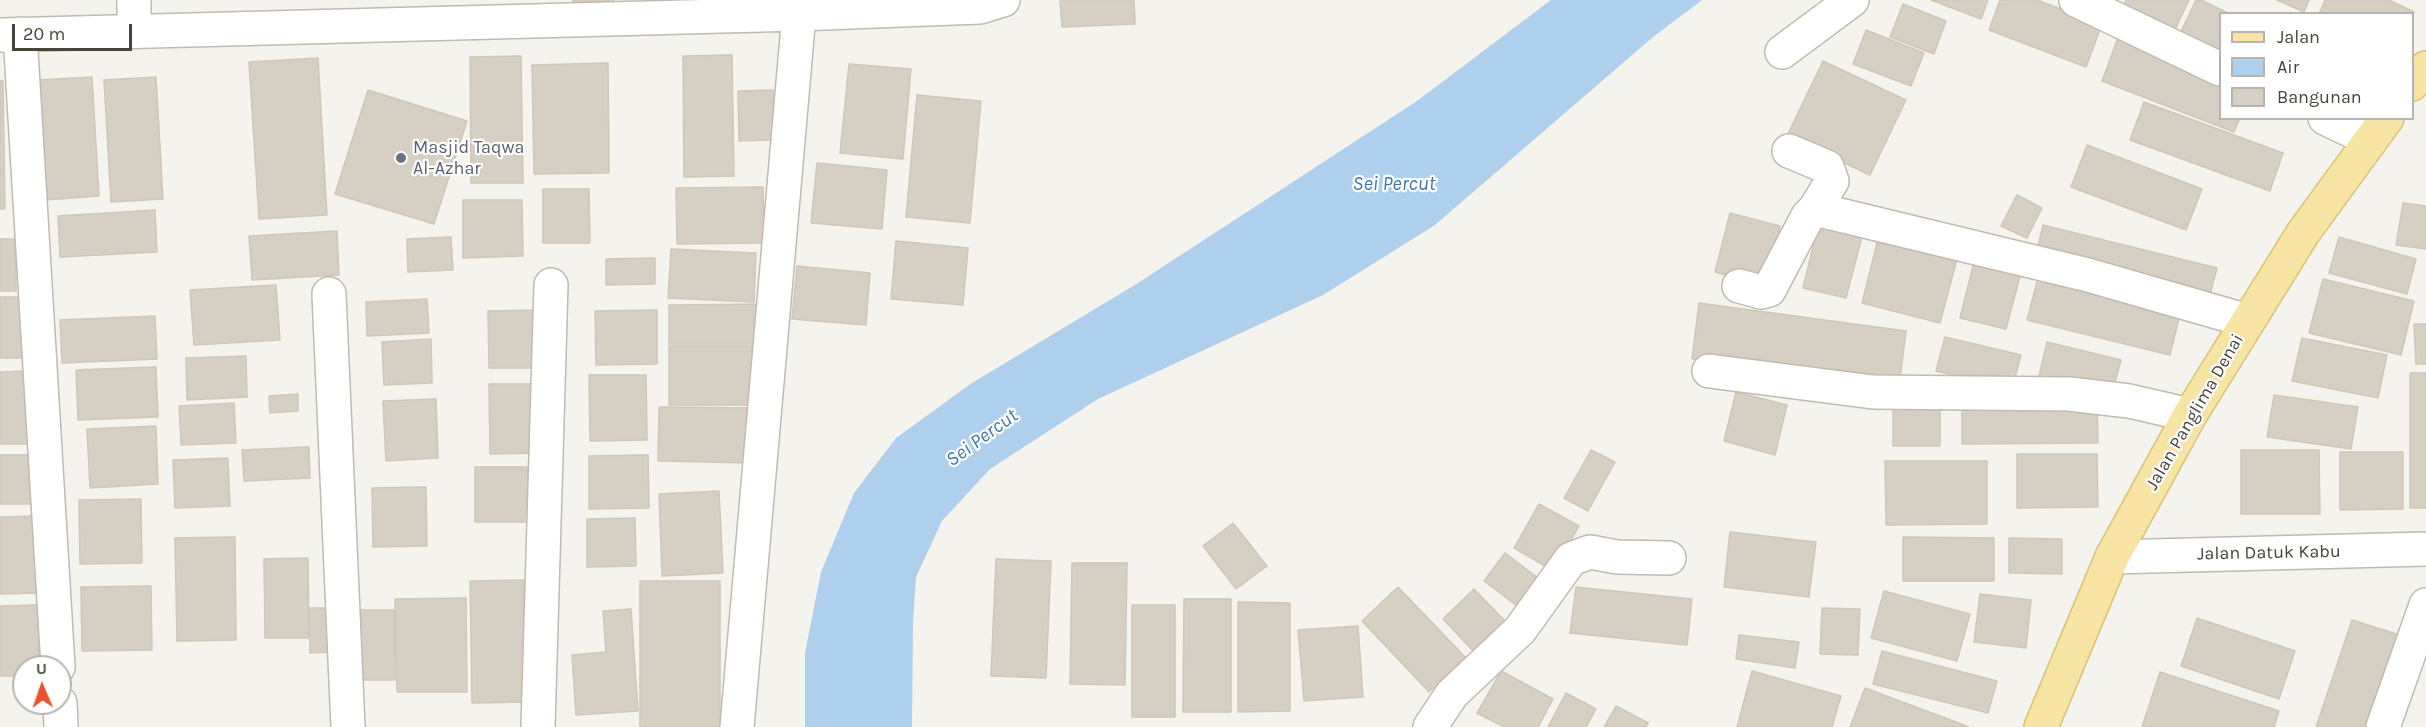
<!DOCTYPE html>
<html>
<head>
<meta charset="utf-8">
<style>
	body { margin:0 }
	#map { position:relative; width:2426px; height:727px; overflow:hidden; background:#f5f3ed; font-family:Karla,sans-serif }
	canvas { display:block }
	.legend { position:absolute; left:2219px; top:12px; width:195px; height:108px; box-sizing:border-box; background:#fff; border:2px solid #b6b4b0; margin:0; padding:8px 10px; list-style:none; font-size:18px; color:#49443a }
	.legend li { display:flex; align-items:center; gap:12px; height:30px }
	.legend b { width:30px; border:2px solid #b6b4b0 }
	.north { position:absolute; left:12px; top:655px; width:60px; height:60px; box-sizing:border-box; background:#fff; border:2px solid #b6b4b0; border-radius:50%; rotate:358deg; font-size:16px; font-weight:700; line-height:24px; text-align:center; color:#49443a }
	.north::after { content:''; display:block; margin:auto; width:21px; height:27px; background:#ea522e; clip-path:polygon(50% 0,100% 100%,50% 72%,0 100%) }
	.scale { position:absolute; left:12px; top:24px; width:120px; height:27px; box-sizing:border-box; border:3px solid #49443a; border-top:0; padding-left:8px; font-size:18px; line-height:21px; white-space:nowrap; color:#49443a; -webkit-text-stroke:4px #fff; paint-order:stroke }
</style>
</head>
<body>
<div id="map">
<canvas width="2426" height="727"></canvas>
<ul class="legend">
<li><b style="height:8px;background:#f7e3a4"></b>Jalan</li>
<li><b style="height:16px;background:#aed0ec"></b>Air</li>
<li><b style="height:16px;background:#d6cfc3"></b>Bangunan</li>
</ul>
<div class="north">U</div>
<div class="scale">20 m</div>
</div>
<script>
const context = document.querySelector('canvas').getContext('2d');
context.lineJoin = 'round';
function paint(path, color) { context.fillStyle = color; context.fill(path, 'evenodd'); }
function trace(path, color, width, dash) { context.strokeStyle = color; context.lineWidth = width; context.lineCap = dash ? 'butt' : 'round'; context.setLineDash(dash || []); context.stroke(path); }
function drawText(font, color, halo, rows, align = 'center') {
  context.font = font + ' Karla,sans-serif'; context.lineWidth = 4.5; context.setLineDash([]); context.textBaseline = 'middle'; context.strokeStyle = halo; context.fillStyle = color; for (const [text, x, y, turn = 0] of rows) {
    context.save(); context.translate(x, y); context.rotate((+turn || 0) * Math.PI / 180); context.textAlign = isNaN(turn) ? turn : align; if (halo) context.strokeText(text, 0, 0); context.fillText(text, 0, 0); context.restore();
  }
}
paint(new Path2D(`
	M1551,0H1702L1653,37L1435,225L1323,295L1098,399L990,469L942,521L916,577L913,621L912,727H805V653L821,572L854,493L896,438L972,383L1138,283L1417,101Z`), '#aed0ec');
const building = new Path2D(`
	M573,0H614V10L573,11Z
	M1060,0H1134L1135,24L1062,27Z
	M1931,0H1988L1981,19Z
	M2000,0H2037L2102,24L2086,67L1989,30Z
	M2126,0H2189L2173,34L2121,11Z
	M2196,0H2201L2230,14H2220V57L2178,38Z
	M2277,0H2309L2304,12Z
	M2325,0H2389L2414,12L2412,15L2319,14Z
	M1903,4L1946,21L1934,54L1890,37Z
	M1866,30L1924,53L1911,86L1853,64Z
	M2119,35L2220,74V118H2240L2234,132L2102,81Z
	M732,55L734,176L684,177L683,56Z
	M521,56L523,183H471L470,57Z
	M318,58L327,215L259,219L249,62Z
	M1823,61L1906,100L1870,175L1787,136Z
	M608,63L609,173L534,174L532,65Z
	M849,64L911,69L903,159L840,153Z
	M92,77L99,196L45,200L38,80Z
	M156,77L163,199L111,202L104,80Z
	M0,81H3L5,209H0Z
	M368,90L467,121L434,224L335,194Z
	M773,90V140L739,141L738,91Z
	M917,95L981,101L970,223L906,217Z
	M2144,102L2283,153L2270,191L2130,140Z
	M2087,145L2202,189L2186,230L2071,187Z
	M817,163L887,170L882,229L811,223Z
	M763,187L764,243L677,244L676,188Z
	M543,189H589L590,243H543Z
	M2017,195L2042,208L2027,238L2001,226Z
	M463,200H522L523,256L463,258Z
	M2403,203L2426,206V249L2396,245Z
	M155,210L157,252L60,257L58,216Z
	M1730,213L1780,226L1765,285L1715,272Z
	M1819,222L1863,233L1846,298L1803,288Z
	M2043,225L2217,268L2208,302L2035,259Z
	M337,231L339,275L252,280L249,236Z
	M451,237L453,270L408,272L407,239Z
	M2339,237L2416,259L2407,294L2329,273Z
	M0,239H15L16,291H0Z
	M1878,239L1957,259L1940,323L1862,303Z
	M896,241L968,248L963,305L891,299Z
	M671,249L756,253L754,302L668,298Z
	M655,258V284L606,285V259Z
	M1975,258L2022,269L2006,329L1960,318Z
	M797,266L870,273L866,325L792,319Z
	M2040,270L2182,306L2170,355L2027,320Z
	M2323,279L2414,301L2401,355L2309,333Z
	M276,285L280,340L194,345L190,290Z
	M0,297H24L26,358H0Z
	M427,299L429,333L367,336L366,302Z
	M1699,303L1906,331L1899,387L1692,359Z
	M764,304V344H669V305Z
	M540,310L541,368H489L488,311Z
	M657,310V364L596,365L595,311Z
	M155,316L157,359L62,363L60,320Z
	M2414,324H2426V364H2416Z
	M1945,337L2021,355L2012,389L1936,371Z
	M2302,338L2387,355L2378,398L2292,381Z
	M431,339L432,383L384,385L382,342Z
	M2047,342L2121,360L2112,394L2039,376Z
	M669,346H753V405H669Z
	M246,356L247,397L187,400L186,358Z
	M156,367L158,417L78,420L76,370Z
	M27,371L29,444H0V372Z
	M2410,373H2426V508H2410Z
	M589,375H646L647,440L590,441Z
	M489,384H541L542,453L490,454Z
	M1736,392L1787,405L1775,455L1724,441Z
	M298,394V411L270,413L269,396Z
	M2274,395L2358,407L2351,449L2267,437Z
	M436,399L438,458L386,461L383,401Z
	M2097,401L2098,443L1962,444V402Z
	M234,403L236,443L181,445L179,406Z
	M1893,405H1940V446H1893Z
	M659,407L756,408L755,463L658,461Z
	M156,426L158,484L90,488L87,429Z
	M309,447L310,478L244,481L242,450Z
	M1591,450L1615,462L1588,511L1564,498Z
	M2241,450H2319L2320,514H2241Z
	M2340,452H2403V509L2340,510Z
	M2017,454H2097L2098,507L2017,508Z
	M0,455H32V504H0Z
	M648,455L649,508L589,509V456Z
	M228,458L230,506L175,508L173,460Z
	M1885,461H1987V524L1886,525Z
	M475,467H531L532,522H475Z
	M426,487L427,546L373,547L372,488Z
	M719,491L723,573L662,576L659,494Z
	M141,499L142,563L80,564L79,500Z
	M1539,504L1579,526L1554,571L1514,548Z
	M35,516L36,593L0,594V517Z
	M635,518L636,566L587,567V519Z
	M1233,523L1267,566L1236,589L1203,546Z
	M1730,532L1816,542L1809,597L1724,587Z
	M235,537L236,640L177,641L175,538Z
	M1903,537L1994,538V581H1903Z
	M2009,538L2062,539V574L2009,573Z
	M1505,553L1546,584L1525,612L1484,581Z
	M308,558L309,638H265L264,559Z
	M996,559L1051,561L1046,678L991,676Z
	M1072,563H1127L1125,685L1070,684Z
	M524,580L525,702L472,703L470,581Z
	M640,581H720V727H640Z
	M151,586L152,650L82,651L81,587Z
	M1398,587L1466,658L1429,692L1362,621Z
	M1576,587L1692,599L1687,645L1570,633Z
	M1474,589L1509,625L1477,655L1443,619Z
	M1884,591L1970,614L1957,661L1871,638Z
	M1980,594L2031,600L2026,648L1974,642Z
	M466,598L467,692H397L395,599Z
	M1184,599H1231V712H1183Z
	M1238,602L1290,603V711L1238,712Z
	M38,605L39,667H24V676H0V606Z
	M1132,605H1175V717H1132Z
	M309,608H334L335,652L310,653Z
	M1822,608L1860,609L1858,655L1820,654Z
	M631,609L638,711L576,715L572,655L606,652L603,611Z
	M352,610H394L395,680H353Z
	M2197,618L2295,651L2279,699L2181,666Z
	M2352,620L2400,635L2369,727H2316Z
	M1358,626L1363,697L1304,701L1298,630Z
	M1739,635L1799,642L1795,668L1736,659Z
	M1882,651L1997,681L1988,713L1873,684Z
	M1501,671L1553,699L1538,727H1504L1477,713Z
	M1752,671L1841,696L1832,727H1737Z
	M2160,672L2279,711L2274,727H2142Z
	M1865,688L1969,727H1850Z
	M1566,693L1596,709L1586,727H1548Z
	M1616,706L1648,723L1646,727H1604Z`);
paint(building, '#d6cfc3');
trace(building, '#d0c7b6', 1.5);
const minor = new Path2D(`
	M2076,0L2220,69
	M134,30V0
	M20,34L58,667
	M0,35L799,14L980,7L1003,0
	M1782,52L1852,0
	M2325,118L2371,140
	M1789,151L1827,167L1832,181L1815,209L2088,275L2248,321
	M1739,286L1761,292L1769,290L1808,216L1815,209
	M329,294L348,727
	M1709,371L1873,392L2069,394L2129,401L2190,415
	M60,703L61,727
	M538,727L551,285
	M737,727L799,14
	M1430,727L1452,694L1520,630L1571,559L1590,552L1617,557L1669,558
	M2383,727L2426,605`);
const tertiary = new Path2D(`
	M2112,557L2426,549`);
const primary = new Path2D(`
	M2412,84L2426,68
	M2041,727L2112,557L2190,415L2303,233L2387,118`);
trace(minor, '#c0bbaf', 36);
trace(tertiary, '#c0bbaf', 36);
trace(primary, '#dcc174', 36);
trace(minor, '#fff', 33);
trace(tertiary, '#fff', 33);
trace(primary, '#f7e3a4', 33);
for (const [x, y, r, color] of [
	[401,158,6,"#6b7280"]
]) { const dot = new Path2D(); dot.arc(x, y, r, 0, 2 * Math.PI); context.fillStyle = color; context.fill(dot); trace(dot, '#fff', 2); }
drawText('18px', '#5b616d', '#fff', [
	["Masjid Taqwa",413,148],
	["Al-Azhar",413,169]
], 'left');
drawText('18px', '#49443a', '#fff', [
	["Jalan Panglima Denai",2195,412,-60],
	["Jalan Datuk Kabu",2269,553,-1]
]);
drawText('italic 20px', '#3a78af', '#fff', [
	["Sei Percut",1394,184],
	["Sei Percut",982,438,-36]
]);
</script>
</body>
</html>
